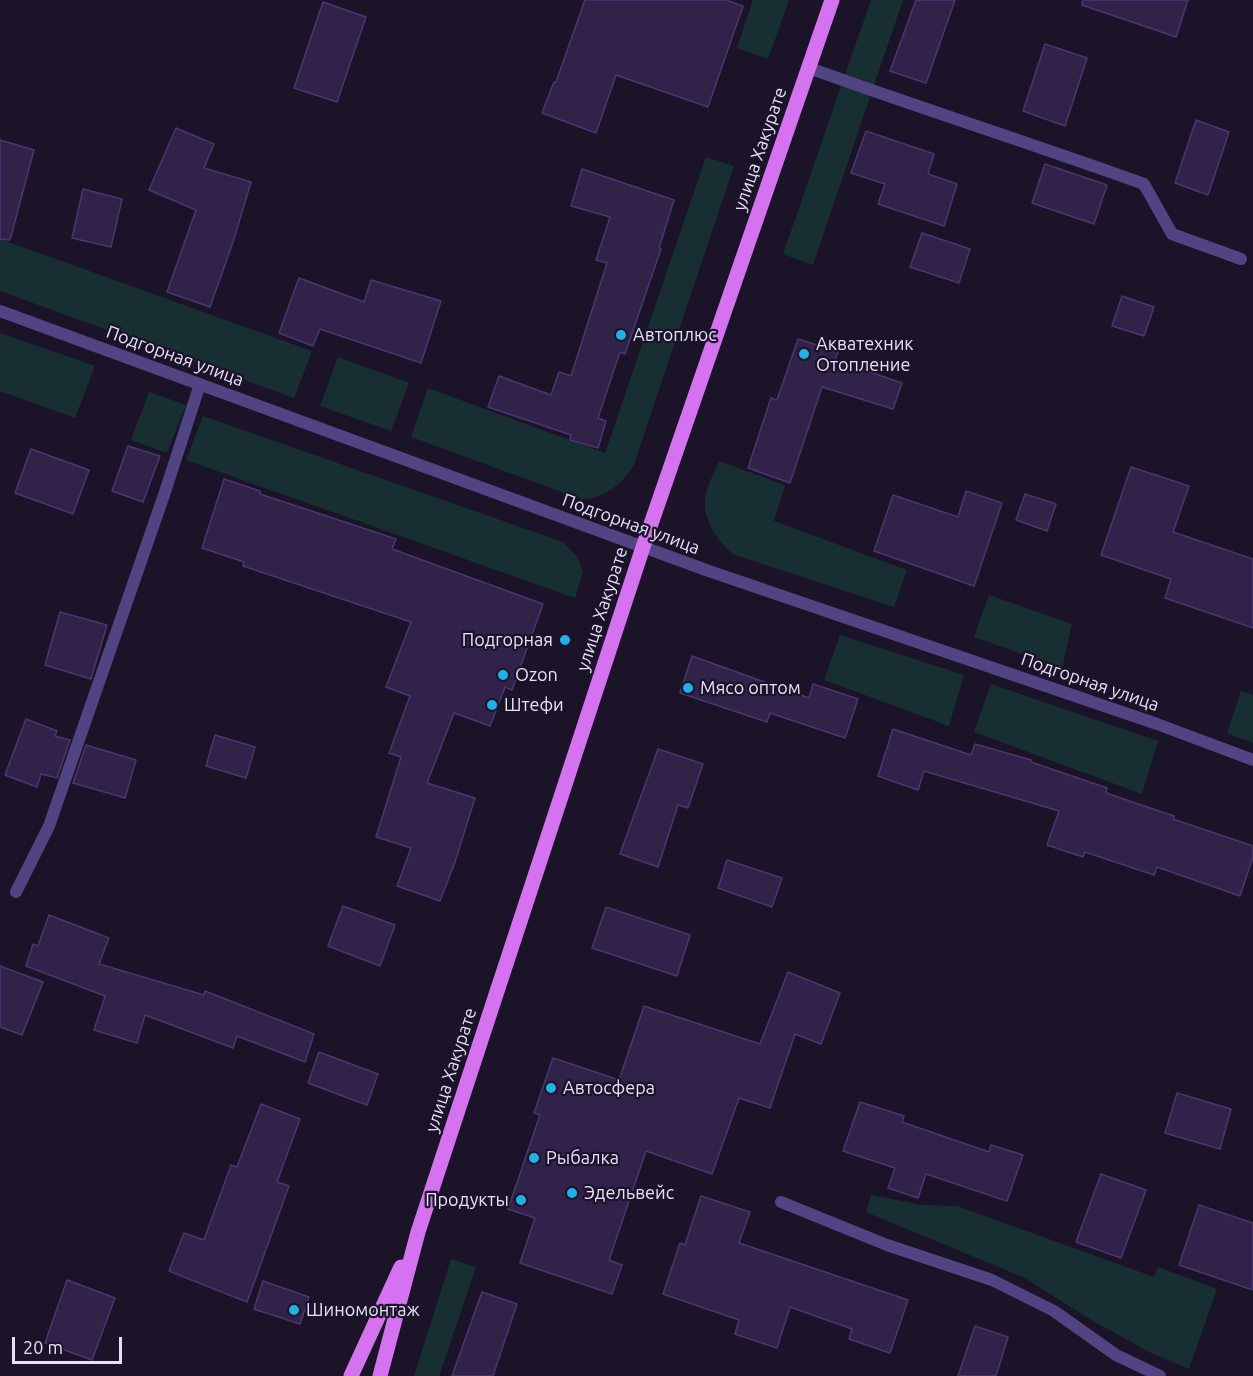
<!DOCTYPE html>
<html>
<head>
<meta charset="utf-8">
<style>
	body { margin:0 }
	#map { position:relative; width:1253px; height:1376px; overflow:hidden; background:#1b1429; font-family:Ubuntu,sans-serif }
	canvas { display:block }
	.scale { position:absolute; left:12px; top:1337px; width:110px; height:27px; box-sizing:border-box; border:3px solid #e7dffb; border-top:0; padding-left:8px; font-size:18px; line-height:21px; white-space:nowrap; color:#e7dffb; -webkit-text-stroke:4px #1b1429; paint-order:stroke }
</style>
</head>
<body>
<div id="map">
<canvas width="1253" height="1376"></canvas>
<div class="scale">20 m</div>
</div>
<script>
const context = document.querySelector('canvas').getContext('2d');
context.lineJoin = 'round';
function paint(path, color) { context.fillStyle = color; context.fill(path, 'evenodd'); }
function trace(path, color, width, dash) { context.strokeStyle = color; context.lineWidth = width; context.lineCap = dash ? 'butt' : 'round'; context.setLineDash(dash || []); context.stroke(path); }
function drawText(font, color, halo, rows, align = 'center') {
  context.font = font + ' Ubuntu,sans-serif'; context.lineWidth = 4.5; context.setLineDash([]); context.textBaseline = 'middle'; context.strokeStyle = halo; context.fillStyle = color; for (const [text, x, y, turn = 0] of rows) {
    context.save(); context.translate(x, y); context.rotate((+turn || 0) * Math.PI / 180); context.textAlign = isNaN(turn) ? turn : align; if (halo) context.strokeText(text, 0, 0); context.fillText(text, 0, 0); context.restore();
  }
}
paint(new Path2D(`
	M753,0H789L768,59L737,48Z
	M871,0H903L813,265L783,254Z
	M706,157L734,166L634,464C624,483 604,499 581,499L411,437L428,388L605,453Z
	M0,239L312,351L294,398L0,291Z
	M0,333L95,366L75,418L0,391Z
	M338,357L409,383L391,431L320,406Z
	M149,392L186,405L167,453L131,440Z
	M203,416L563,542L577,557L583,571L575,598L186,460Z
	M719,461L785,485L774,521L907,570L894,607L735,555C720,546 704,521 705,503C705,489 714,473 719,461Z
	M989,595L1072,624L1062,668L974,637Z
	M840,635L964,675L949,726L824,680Z
	M991,684L1158,741L1142,794L974,732Z
	M1241,691L1253,695V743L1227,733Z
	M871,1195L923,1205L957,1206L1154,1277L1158,1267L1217,1289L1189,1369L1149,1352L1088,1318L1025,1278L866,1212Z
	M451,1259L476,1267L439,1376H414Z`), '#172f32');
const building = new Path2D(`
	M585,0H726L743,6L708,107L616,75L596,133L542,113L554,82H556Z
	M916,0H955L926,83L890,71Z
	M1083,0H1188L1176,37L1082,5Z
	M323,2L366,17L337,102L294,88Z
	M1045,44L1087,58L1065,126L1023,111Z
	M1196,120L1229,132L1208,195L1175,183Z
	M176,128L214,144L204,168L251,182L234,239L210,307L167,292L196,210L149,190Z
	M866,131L934,154L928,174L957,184L944,226L878,204L885,184L851,173Z
	M0,140L34,150L10,240L0,239Z
	M1045,164L1107,185L1094,224L1032,203Z
	M582,169L674,200L659,248L661,249L625,354L620,352L598,418L606,421L598,448L570,440L571,435L488,407L499,376L551,395L559,372L571,376L607,263L596,260L610,217L571,206Z
	M83,189L122,199L111,247L72,238Z
	M922,233L970,249L959,283L910,267Z
	M299,278L364,302L371,280L441,301L421,363L320,329L313,346L279,333Z
	M1122,296L1154,307L1144,336L1112,326Z
	M798,339L838,352L835,360L902,383L893,409L822,387L790,483L748,468L771,398L777,400Z
	M128,446L160,456L143,502L112,491Z
	M31,449L89,470L73,514L15,493Z
	M1131,467L1189,486L1173,532L1253,559V628L1165,598L1171,579L1101,555Z
	M224,479L260,491V494L396,539L392,549L543,604L512,690L505,687L490,726L454,713L427,783L475,798L455,862L440,901L397,886L411,848L376,837L401,757L389,753L410,696L386,687L411,622L243,566L244,562L202,548Z
	M966,491L1002,503L974,586L874,551L893,495L958,517Z
	M1025,494L1056,504L1047,531L1016,520Z
	M60,612L107,625L91,679L45,665Z
	M692,656L809,698L813,684L858,699L845,738L770,713L767,722L680,693Z
	M26,719L57,731L55,736L70,740L57,778L41,774L37,787L5,775Z
	M893,729L971,755L975,744L1031,760V762L1107,788L1106,793L1174,816L1173,819L1253,846V857L1240,896L1157,867L1154,875L1085,852L1083,857L1047,845L1059,811L924,771L918,790L878,776Z
	M215,735L255,747L246,778L206,766Z
	M86,745L136,760L125,798L73,783Z
	M658,749L703,764L688,808L678,805L658,867L620,854Z
	M727,860L782,878L772,907L718,888Z
	M343,906L395,925L380,966L328,946Z
	M606,907L690,935L677,976L592,948Z
	M49,915L109,938L99,964L204,995L205,991L314,1034L305,1062L237,1036L233,1048L145,1015L137,1043L94,1030L105,996L26,966L33,944L38,946Z
	M0,966L43,982L22,1035L0,1027Z
	M788,972L840,993L821,1044L795,1034L770,1108L739,1098L712,1174L646,1151L609,1260L622,1265L612,1294L520,1263L535,1218L508,1209L540,1115L534,1113L553,1058L619,1080L644,1006L760,1044Z
	M319,1052L378,1074L367,1105L308,1083Z
	M1177,1093L1231,1109L1220,1149L1165,1133Z
	M860,1102L904,1116L902,1122L989,1152L991,1145L1023,1155L1007,1201L926,1174L918,1198L888,1188L895,1168L843,1151Z
	M261,1104L300,1119L277,1182L289,1186L247,1302L169,1271L184,1233L204,1240L231,1165L237,1167Z
	M1101,1174L1146,1190L1121,1258L1076,1242Z
	M701,1196L750,1212L739,1243L908,1300L890,1353L849,1339L852,1329L790,1307L777,1348L735,1334L739,1320L663,1294L680,1243L685,1245Z
	M1199,1205L1253,1223V1290L1179,1265Z
	M67,1280L115,1298L92,1360L45,1343Z
	M263,1281L309,1297L300,1324L254,1309Z
	M482,1292L517,1304L493,1376H452Z
	M975,1326L1008,1337L996,1376H958Z`);
paint(building, '#302248');
trace(building, '#4c3671', 1.5);
trace(new Path2D(`
	M809,68C920,108 1033,144 1144,184L1172,234L1241,259
	M16,892L49,826L164,495L200,384
	M781,1202L887,1245L992,1280L1054,1311L1116,1355L1160,1376`), '#514482', 12);
trace(new Path2D(`
	M0,311L706,570L1157,724L1253,760`), '#514482', 12);
trace(new Path2D(`
	M351,1376L401,1267
	M380,1376L418,1232L643,547L832,0`), '#d572ef', 15);
for (const [x, y, r, color] of [
	[621,335,6,"#20b2e6"],
	[804,354,6,"#20b2e6"],
	[565,640,6,"#20b2e6"],
	[503,675,6,"#20b2e6"],
	[688,688,6,"#20b2e6"],
	[492,705,6,"#20b2e6"],
	[551,1088,6,"#20b2e6"],
	[534,1158,6,"#20b2e6"],
	[572,1193,6,"#20b2e6"],
	[521,1200,6,"#20b2e6"],
	[294,1310,6,"#20b2e6"]
]) { const dot = new Path2D(); dot.arc(x, y, r, 0, 2 * Math.PI); context.fillStyle = color; context.fill(dot); trace(dot, '#1b1429', 2); }
drawText('18px', '#e7dffb', '#1b1429', [
	["улица Хакурате",760,149,-71],
	["Подгорная улица",175,356,20],
	["Подгорная улица",631,524,20],
	["улица Хакурате",602,609,-72],
	["Подгорная улица",1090,682,19],
	["улица Хакурате",451,1070,-72]
]);
drawText('18px', '#e7dffb', '#1b1429', [
	["Автоплюс",633,335],
	["Акватехник",816,344],
	["Отопление",816,365],
	["Подгорная",553,640,"right"],
	["Ozon",515,675],
	["Мясо оптом",700,688],
	["Штефи",504,705],
	["Автосфера",563,1088],
	["Рыбалка",546,1158],
	["Эдельвейс",584,1193],
	["Продукты",509,1200,"right"],
	["Шиномонтаж",306,1310]
], 'left');
</script>
</body>
</html>
